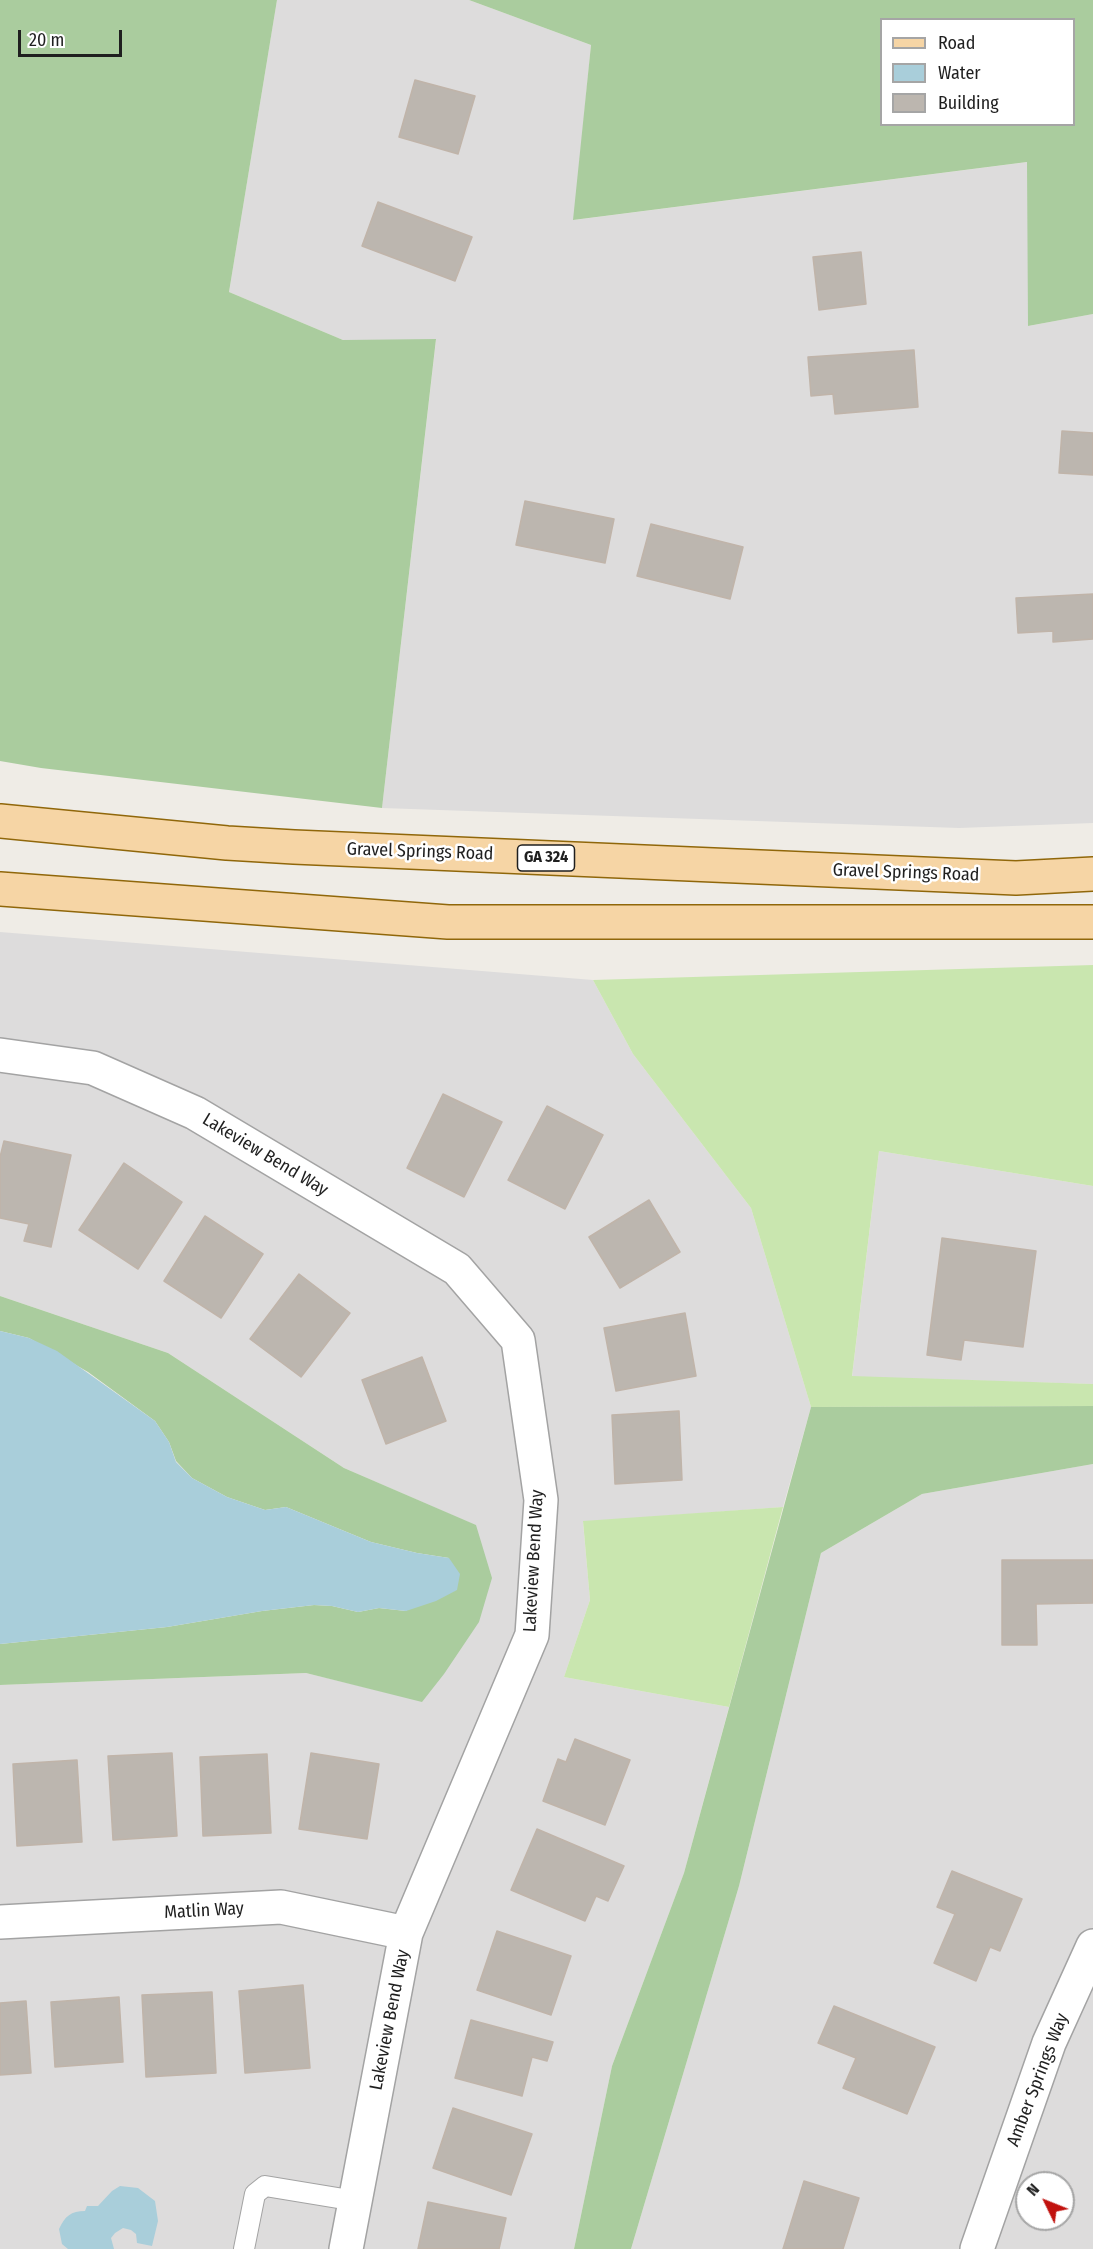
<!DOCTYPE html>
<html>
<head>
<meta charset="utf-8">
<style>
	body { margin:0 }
	#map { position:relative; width:1093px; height:2249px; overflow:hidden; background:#efece6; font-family:"Fira Sans Condensed",sans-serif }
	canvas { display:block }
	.legend { position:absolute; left:880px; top:18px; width:195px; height:108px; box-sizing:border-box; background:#fff; border:2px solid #a5a5a5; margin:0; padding:8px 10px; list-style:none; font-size:18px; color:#1f1f1f }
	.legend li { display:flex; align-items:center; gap:12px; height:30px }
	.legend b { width:30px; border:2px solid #a5a5a5 }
	.north { position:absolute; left:1015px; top:2171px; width:60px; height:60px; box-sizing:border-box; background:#fff; border:2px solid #a5a5a5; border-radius:50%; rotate:313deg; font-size:16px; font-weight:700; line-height:24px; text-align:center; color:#1f1f1f }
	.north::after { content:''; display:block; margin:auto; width:21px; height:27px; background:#c1120e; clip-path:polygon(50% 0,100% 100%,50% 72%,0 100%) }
	.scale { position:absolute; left:18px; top:30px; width:104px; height:27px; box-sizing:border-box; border:3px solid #1f1f1f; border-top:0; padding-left:8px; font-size:18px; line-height:21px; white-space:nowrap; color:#1f1f1f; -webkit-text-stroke:4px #fff; paint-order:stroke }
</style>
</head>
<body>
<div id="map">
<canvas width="1093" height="2249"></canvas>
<ul class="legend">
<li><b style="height:8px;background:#f6d5a5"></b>Road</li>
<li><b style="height:16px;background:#a9ceda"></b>Water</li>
<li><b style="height:16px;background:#bcb6af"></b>Building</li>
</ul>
<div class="north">N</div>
<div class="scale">20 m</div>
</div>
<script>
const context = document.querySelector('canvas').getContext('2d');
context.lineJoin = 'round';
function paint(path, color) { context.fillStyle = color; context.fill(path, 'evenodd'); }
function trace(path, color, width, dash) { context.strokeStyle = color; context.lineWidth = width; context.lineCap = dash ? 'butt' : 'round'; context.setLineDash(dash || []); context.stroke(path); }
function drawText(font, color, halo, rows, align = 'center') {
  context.font = font + ' "Fira Sans Condensed",sans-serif'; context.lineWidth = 5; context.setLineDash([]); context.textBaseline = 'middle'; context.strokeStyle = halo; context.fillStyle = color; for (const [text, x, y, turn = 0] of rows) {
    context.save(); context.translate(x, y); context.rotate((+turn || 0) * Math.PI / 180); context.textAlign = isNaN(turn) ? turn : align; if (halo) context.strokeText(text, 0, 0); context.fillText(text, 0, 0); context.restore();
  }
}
paint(new Path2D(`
	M277,0H469L591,45L574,220L1028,162V326L1093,314V823L959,828L382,808L436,340H343L229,292Z
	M0,932L593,980L633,1054L751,1208L811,1407L783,1507L583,1522L590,1600L564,1677L729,1707L684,1873L612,2066L574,2249H0V1685L306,1673L422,1701L475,1525L344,1468L168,1353L0,1296Z
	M879,1151L1093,1186V1384L852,1377Z
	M1093,1464V2249H631L739,1886L821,1553L922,1494ZM1027,2183H1063V2219H1027Z`), '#dddcdc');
paint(new Path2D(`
	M1093,965V1186L879,1151L852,1376L1093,1384V1406L811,1407L751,1208L633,1054L593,980Z
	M783,1507L729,1707L564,1677L590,1600L583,1521Z`), '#c9e6af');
paint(new Path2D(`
	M0,0H277L229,292L343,340L436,339L382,808L41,768L0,761Z
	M469,0H1093V314L1028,326L1027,162L573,220L591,45ZM882,20H1074V124H882Z
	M0,1296L168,1353L344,1468L476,1525L492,1578L479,1622L444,1674L422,1702L306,1673L0,1685V1644L167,1627L262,1611L314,1605L332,1606L358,1612L379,1608L406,1611L449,1558L417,1553L371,1542L286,1507L265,1510L227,1497L192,1478L176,1461L169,1442L155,1421L88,1372L29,1338L0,1331Z
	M1093,1406V1464L922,1494L821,1553L739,1886L631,2249H574L612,2066L684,1873L811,1407Z`), '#aacc9e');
paint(new Path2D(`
	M0,1331L29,1338L57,1351L155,1421L169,1442L176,1462L192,1478L227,1497L265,1510L286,1507L371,1542L417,1553L449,1558L460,1574L457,1590L436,1601L406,1611L379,1608L358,1612L332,1606L314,1605L262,1611L167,1627L0,1644Z
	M120,2186L138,2188L155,2201L158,2221L152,2246L137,2243L136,2234L131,2230L123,2228L115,2233L111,2238L114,2249H68L62,2244L59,2229C65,2216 71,2211 85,2211L87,2206H98L112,2191Z`), '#a9ceda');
const building = new Path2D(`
	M415,80L475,96L458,154L399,137Z
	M378,202L472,237L455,281L362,246Z
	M861,252L866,304L819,310L813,257Z
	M914,350L918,407L835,414L833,394L811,396L808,357Z
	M1062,431L1093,433V475L1059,473Z
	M525,501L614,519L605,563L516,545Z
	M651,524L743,547L730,599L637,576Z
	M1093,594V639L1053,642V631L1018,633L1016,598Z
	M443,1094L502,1122L464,1197L407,1168Z
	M547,1106L603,1135L565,1209L508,1180Z
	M4,1141L71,1155L51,1247L24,1241L29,1224L0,1218V1157Z
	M124,1163L182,1202L138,1269L79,1230Z
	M649,1200L680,1252L620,1288L589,1237Z
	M205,1216L263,1254L221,1318L164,1281Z
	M942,1238L1036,1251L1023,1347L964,1340L961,1360L927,1355Z
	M299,1274L350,1313L301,1377L250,1339Z
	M685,1313L696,1376L616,1391L604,1328Z
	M422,1357L446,1421L386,1444L362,1380Z
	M679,1411L682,1480L615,1484L612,1415Z
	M1002,1560H1093V1603L1036,1604L1037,1645H1002Z
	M575,1739L630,1760L605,1825L543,1801L558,1759L566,1762Z
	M172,1753L177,1836L113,1840L108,1756Z
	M311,1753L379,1764L367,1839L299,1829Z
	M267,1754L271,1833L203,1836L200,1757Z
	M77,1760L82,1842L17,1846L13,1764Z
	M537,1829L624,1866L608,1901L596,1896L585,1921L511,1890Z
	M952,1871L1022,1899L1000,1951L990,1947L976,1981L934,1963L955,1914L937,1907Z
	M497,1931L571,1956L551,2015L477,1990Z
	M303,1985L310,2068L245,2073L239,1991Z
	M212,1992L216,2073L146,2077L142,1995Z
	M119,1997L123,2062L55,2067L51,2002Z
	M26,2001L31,2073L0,2075V2003Z
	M834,2006L935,2047L907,2114L843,2088L856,2058L818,2043Z
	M471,2020L553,2042L547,2061L532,2057L522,2096L455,2078Z
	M453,2108L532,2134L511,2195L433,2168Z
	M804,2181L859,2198L843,2249H783Z
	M428,2202L506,2218L499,2249H418Z`);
paint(building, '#bcb6af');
trace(building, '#c0b4a9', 1.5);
const service = new Path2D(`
	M244,2249L255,2194L265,2186L356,2201`);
const minor = new Path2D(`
	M0,1055L93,1068L195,1113L457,1269L518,1340L541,1500L532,1635L406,1933L346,2249
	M0,1922L281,1907L406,1933
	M977,2249L1049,2043L1093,1946`);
const primary = new Path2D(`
	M0,821L227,843L294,847L1016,878L1093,874
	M0,889L448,922H1093`);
trace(service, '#a3a3a3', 22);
trace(minor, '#a3a3a3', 36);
trace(primary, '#90670a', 36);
trace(service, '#fff', 20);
trace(minor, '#fff', 33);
trace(primary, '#f6d5a5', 33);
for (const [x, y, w] of [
	[546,858,57]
]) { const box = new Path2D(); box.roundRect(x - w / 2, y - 13, w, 26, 4.5); context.fillStyle = '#fff'; context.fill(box); trace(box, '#1f1f1f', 1.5); }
drawText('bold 16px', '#1f1f1f', null, [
	["GA 324",546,858]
]);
drawText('18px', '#1f1f1f', '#fff', [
	["Gravel Springs Road",420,852,2],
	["Gravel Springs Road",906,873,2],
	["Lakeview Bend Way",265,1155,31],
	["Lakeview Bend Way",534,1561,-87],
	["Matlin Way",204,1911,-3],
	["Lakeview Bend Way",390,2020,-79],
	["Amber Springs Way",1038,2080,-69]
]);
</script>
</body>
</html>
